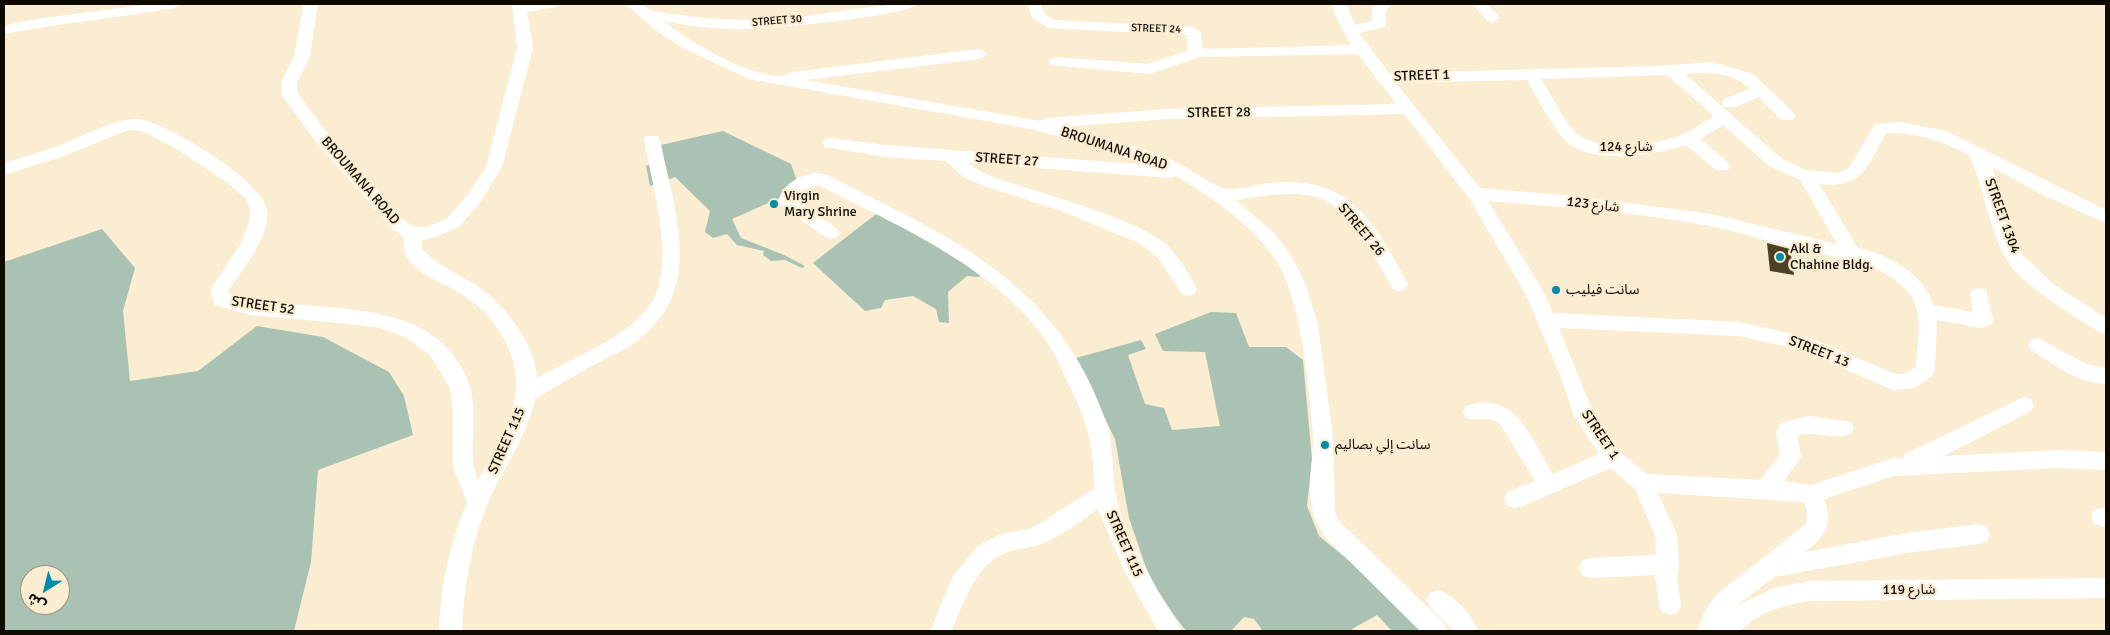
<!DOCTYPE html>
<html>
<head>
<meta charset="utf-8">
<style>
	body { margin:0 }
	#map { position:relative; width:2110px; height:635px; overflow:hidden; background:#faedd1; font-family:Signika,"Noto Sans Arabic",sans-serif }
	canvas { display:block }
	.frame { position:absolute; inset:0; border:5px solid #0f0b03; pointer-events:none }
	.north { position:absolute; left:20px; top:565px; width:50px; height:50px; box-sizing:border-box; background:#faedd1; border:1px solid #9c937f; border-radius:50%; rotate:216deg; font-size:14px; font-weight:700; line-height:20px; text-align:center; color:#0f0b03 }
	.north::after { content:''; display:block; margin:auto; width:18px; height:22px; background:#018baa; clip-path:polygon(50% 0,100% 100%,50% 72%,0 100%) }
</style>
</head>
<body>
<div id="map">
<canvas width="2110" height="635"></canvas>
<div class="frame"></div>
<div class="north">ش</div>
</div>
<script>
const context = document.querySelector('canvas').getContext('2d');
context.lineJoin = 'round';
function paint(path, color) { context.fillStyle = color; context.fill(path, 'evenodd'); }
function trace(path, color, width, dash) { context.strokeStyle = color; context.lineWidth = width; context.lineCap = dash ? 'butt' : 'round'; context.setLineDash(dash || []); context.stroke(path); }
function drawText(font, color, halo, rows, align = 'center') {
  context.font = font + ' Signika,"Noto Sans Arabic",sans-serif'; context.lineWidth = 5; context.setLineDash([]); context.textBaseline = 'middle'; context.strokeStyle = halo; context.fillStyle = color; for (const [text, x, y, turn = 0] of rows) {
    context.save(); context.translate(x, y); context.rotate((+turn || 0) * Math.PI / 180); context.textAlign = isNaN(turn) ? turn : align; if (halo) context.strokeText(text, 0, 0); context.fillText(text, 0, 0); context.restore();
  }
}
paint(new Path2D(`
	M723,131L791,164L800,189L732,219L741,238L784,255L805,266L802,268L785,260L771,261L763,255L764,251L737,245L727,234L713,238L705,232L710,211L675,177L650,186L646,166L652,163V147Z
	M876,214L889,217L987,273L978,277L967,276L948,292L949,323L939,322L936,309L913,296L885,300L881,308L865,311L813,263Z
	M102,229L135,268L123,311L130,381L198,371L257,326L323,337L389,372L404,396L413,435L318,470L311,562L294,631H4V262ZM30,575H60V605H30Z
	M1211,312L1236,313L1249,347H1286L1303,360L1312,459L1307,506L1319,536L1406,607L1420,631H1392L1377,615L1352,629V631H1263L1254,619L1244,617L1231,631H1186L1153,588L1129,518L1115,439L1076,358L1141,340L1146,349L1128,355L1145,404L1164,408L1172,430L1220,426L1205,352L1163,351L1155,334Z`), '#a9c2b4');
paint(new Path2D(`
	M1767,243L1790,249L1794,275L1770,271Z`), '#4e4023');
paint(new Path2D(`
	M151,4H181L174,8C117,18 60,23 4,34V26L29,20Z
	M304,4H318L310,56L297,83L298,94L331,138L406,222L416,227H427L447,219L469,193L486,167L517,48L512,4H558L556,7L527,12L533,48L502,167L481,201L459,227L435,237L422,240V249C441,269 459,273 480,288C506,306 536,346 537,378C564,363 599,348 623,331C636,322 650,308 656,294C673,250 652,185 644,140L646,136H658L660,140C674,210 706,289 637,341C627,349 613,354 601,361C578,373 557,386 535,399C527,436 505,466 489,500C471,542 464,586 462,631H439C440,586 450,544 467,502L453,467V410L450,388L430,355L405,337L381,328L350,324L251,315L215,305L210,290L241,243L249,222L250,209L247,200L228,183L175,148L142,131L128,130L64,156L4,175V163C21,158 38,153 55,147C74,140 118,117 137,119C165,121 263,181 267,210C271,235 242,270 228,291L230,295C308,317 438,287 470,387C479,418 466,451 478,481C490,458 506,434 513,409C525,365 502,322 466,297C448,284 412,274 405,252C403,248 404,242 404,237L394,230L319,146L282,95L281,83L294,56Z
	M626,4H641C652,13 667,13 681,15C726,22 770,21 814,15C849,10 882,4 917,4C910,16 761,30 740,29C714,29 688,26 663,21C692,43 745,76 782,76C786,76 788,73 792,72L979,49L984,51L987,54L984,57L979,59L806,80L1040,121L1047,118L1167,109L1396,104L1380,82L1377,81L1375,76L1358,54L1200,57L1149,74L1051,65L1048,62L1051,59L1056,57L1148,64L1187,51V35L1049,28L1032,18L1027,4H1041L1044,13L1053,20L1194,27L1201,33L1202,47L1207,49L1351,45L1336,17L1332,4H1346L1355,25L1372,21V8L1376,4H1392L1386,10V24L1384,27L1359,33L1389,73L1658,66L1712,62L1753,74L1793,112L1795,116L1793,120H1781L1759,97L1736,107H1724L1722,103L1724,99L1750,89C1733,71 1708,72 1685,74L1781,158L1806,170L1838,173L1849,168L1875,124L1901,122L1946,131L2106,210V223L2043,195L1992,167L2022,254L2053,284L2106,318V334L2099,332C2073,315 2022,286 2006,259C1988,227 1985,188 1969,155C1942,141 1917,132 1886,133C1867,166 1863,189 1819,184L1858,248C1887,254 1925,274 1933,305L1973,312L1970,295L1972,290L1979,288L1986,290L1993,320L1991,325L1981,328L1937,320L1935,371L1932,376L1915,388L1893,390L1800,350L1739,336L1559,328L1593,412L1620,452L1647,474L1760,480L1780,455L1776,432L1781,423L1809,416L1851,422L1854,428L1851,434C1834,440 1815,431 1797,435L1801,457L1784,481L1811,485L1894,458H1903L1905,454L2024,397L2031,399L2034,405L2031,411L1944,456L2057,450L2106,452V470L2057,468L1894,476L1824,499C1834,526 1825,535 1805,552L1907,533L1979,524L1987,527L1990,534L1987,541L1979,544L1907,553L1774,577L1736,606L1774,588L1811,581L2106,578V598L1811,601C1784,605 1760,611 1740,631H1697L1705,611L1717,594L1806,524L1807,512L1804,502L1658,493L1677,535L1679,565L1677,579L1681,605L1678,612L1670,615L1662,612L1659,605L1655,575L1590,578L1582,575L1579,568L1582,561L1590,558L1656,555L1655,535L1635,489L1611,468L1523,506L1515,508L1507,506L1504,499L1507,492L1535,481L1500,424C1488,415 1478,422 1466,418L1463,412L1466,406C1516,389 1531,439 1553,474L1599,454L1574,415L1560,375L1526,295L1469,198L1404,114L1167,119L1063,127C1099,136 1135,145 1169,159C1188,167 1203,180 1222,188C1229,192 1260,184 1270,183C1350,175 1374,222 1408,284L1405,289L1399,291L1393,289C1376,259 1349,203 1312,196C1287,191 1261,196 1236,200L1275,234L1292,257L1305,283L1318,325L1333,437L1335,513L1340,522L1444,623L1448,631H1420L1324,536C1321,529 1316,522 1314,515C1305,491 1314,461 1313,436C1309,388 1302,307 1279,265C1258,230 1212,196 1176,176L1171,178L968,163C983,176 1006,181 1024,187C1061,199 1143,222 1169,247C1180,258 1190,276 1197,289L1194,294L1188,296L1182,294L1158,258L1141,244L1059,210L984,186L963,177L946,161L885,157L825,147L823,143L825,139L831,138L885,145L1151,165L1103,148L1031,129L749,79L685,49L655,30ZM1667,75L1714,116C1703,122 1692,131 1681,135C1659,145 1600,151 1580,136C1563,122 1553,97 1541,79ZM1527,80C1538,98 1553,131 1569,144C1596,164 1657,155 1686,145L1716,170H1728L1730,166L1728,162L1700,139L1723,125L1769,166L1800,180L1837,244L1711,214L1574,196L1480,188L1396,83ZM1488,201C1562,207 1637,212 1710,226C1740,232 1769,242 1798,249C1839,259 1884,260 1911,296C1924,315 1917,346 1916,367L1905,374H1895L1811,338L1739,322L1553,313L1542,289Z
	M1472,4H1487L1500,18L1493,22L1488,21Z
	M816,173L827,175C949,237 1058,281 1106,422C1116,452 1110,484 1121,514C1131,540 1144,565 1157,589C1165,603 1176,616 1181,631H1158L1125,572L1098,509C1081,520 1065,534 1046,542C1033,549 1018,547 1005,553C976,564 962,605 952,631H930L953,576L978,546L1001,534L1032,528L1094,489C1095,448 1085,413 1065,377C1060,367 1056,356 1050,346C997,267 900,227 818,185L805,189L797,200L837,229L840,233L837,237L831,239L825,237L782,206L779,202C780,185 800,175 816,173Z
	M2038,338L2086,364L2106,368V384C2077,383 2055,365 2031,350L2028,345L2031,340Z
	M2102,508L2106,509V527L2094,524L2091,517L2094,510Z
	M1438,590C1455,596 1472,614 1478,631H1454L1430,607L1427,600L1430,593Z`), '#fff');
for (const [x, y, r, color] of [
	[774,204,5,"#018baa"],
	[1780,257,5,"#018baa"],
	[1556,290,5,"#018baa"],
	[1325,445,5,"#018baa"]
]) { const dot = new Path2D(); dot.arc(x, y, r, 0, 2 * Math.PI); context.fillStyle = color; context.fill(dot); trace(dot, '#faedd1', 2); }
drawText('11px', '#0f0b03', '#faedd1', [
	["STREET 30",777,21,-5],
	["STREET 24",1156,29,2]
]);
drawText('14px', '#0f0b03', '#faedd1', [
	["STREET 1",1422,76,-2],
	["STREET 28",1219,113,-1],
	["شارع 124",1626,147],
	["BROUMANA ROAD",1114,149,18],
	["STREET 27",1007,160,4],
	["BROUMANA ROAD",360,181,49],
	["شارع 123",1593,205,7],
	["STREET 1304",2002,216,70],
	["STREET 26",1361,230,50],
	["STREET 52",263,306,8],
	["STREET 13",1819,352,21],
	["STREET 1",1600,435,56],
	["STREET 115",507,441,-66],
	["STREET 115",1124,544,66],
	["شارع 119",1909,590]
]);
drawText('14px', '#0f0b03', '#faedd1', [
	["Virgin",784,196],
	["Mary Shrine",784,212],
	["Akl &",1790,249],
	["Chahine Bldg.",1790,265],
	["سانت فيليب",1566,290],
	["سانت إلي بصاليم",1335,445]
], 'left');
</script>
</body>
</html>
